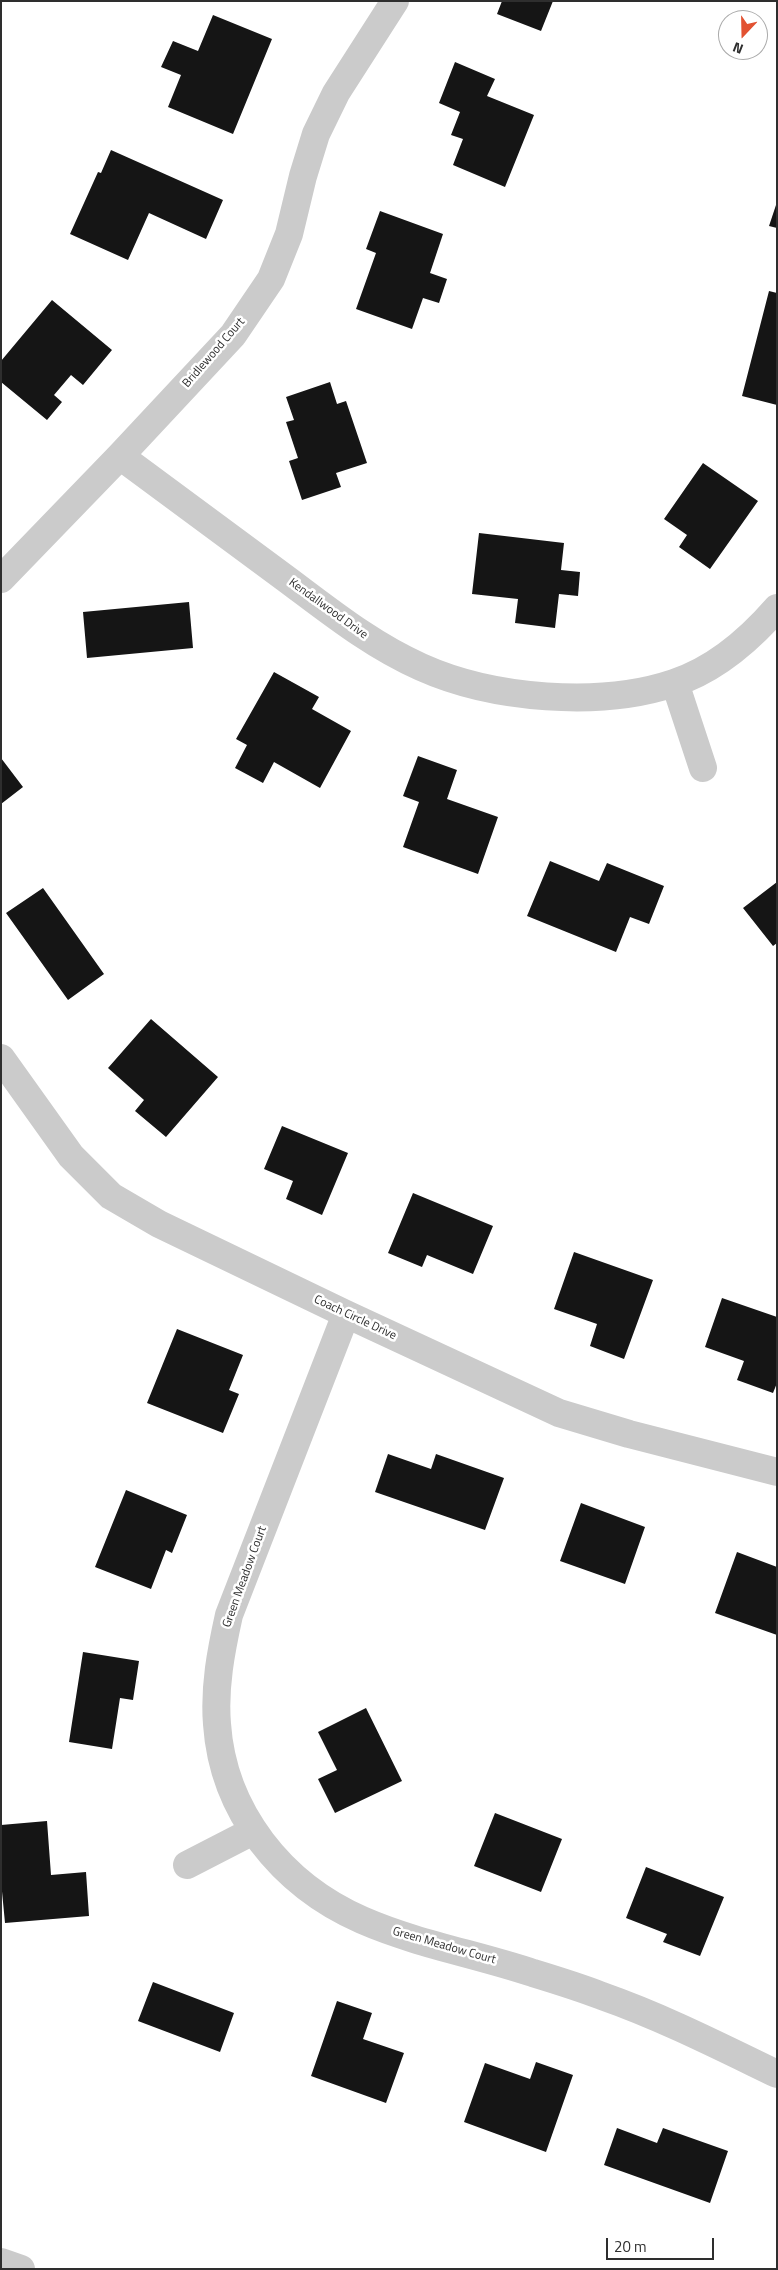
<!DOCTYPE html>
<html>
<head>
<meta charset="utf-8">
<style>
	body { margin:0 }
	#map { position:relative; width:778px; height:2270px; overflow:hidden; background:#fff; font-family:"Titillium Web",sans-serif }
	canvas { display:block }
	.frame { position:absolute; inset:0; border:2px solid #2e2e2e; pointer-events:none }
	.north { position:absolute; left:718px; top:10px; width:50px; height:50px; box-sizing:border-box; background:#fff; border:1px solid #ababab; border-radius:50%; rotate:201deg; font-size:14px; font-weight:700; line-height:20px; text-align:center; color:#2e2e2e }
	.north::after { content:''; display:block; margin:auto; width:18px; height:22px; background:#e25232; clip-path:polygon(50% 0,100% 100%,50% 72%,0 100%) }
	.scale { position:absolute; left:606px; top:2238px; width:108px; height:22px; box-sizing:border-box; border:2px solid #2e2e2e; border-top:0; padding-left:6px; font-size:15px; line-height:18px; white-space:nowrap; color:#2e2e2e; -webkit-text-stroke:4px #fff; paint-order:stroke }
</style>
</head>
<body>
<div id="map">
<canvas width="778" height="2270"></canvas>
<div class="frame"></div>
<div class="north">N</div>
<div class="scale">20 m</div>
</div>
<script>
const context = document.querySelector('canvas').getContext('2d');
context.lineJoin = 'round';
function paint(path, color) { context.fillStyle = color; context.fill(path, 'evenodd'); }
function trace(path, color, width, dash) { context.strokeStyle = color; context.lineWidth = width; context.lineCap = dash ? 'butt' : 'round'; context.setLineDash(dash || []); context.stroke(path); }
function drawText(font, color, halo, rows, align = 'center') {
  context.font = font + ' "Titillium Web",sans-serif'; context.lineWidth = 5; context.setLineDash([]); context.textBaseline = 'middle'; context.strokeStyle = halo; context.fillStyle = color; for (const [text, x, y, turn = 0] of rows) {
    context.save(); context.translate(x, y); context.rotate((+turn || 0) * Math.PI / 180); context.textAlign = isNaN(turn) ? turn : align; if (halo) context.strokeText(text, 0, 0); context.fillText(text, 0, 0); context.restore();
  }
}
paint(new Path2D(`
	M502,1H553L541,31L497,14Z
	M213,15L272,39L233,134L168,107L181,75L161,67L173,41L198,51Z
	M455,62L495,79L487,96L534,115L505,187L453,165L463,139L451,135L460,112L439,103Z
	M111,150L223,200L206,239L149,213L128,260L70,234L98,172L101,173Z
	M776,205H777V228L769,226Z
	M380,211L443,234L430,273L447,279L439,303L423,298L412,329L356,309L376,253L366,249Z
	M769,291L777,293V405L742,396Z
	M52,300L112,350L83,385L71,375L54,395L62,402L47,420L1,382V361Z
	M330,382L337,404L346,401L367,463L336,473L341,487L302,500L289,461L298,458L286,422L294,420L286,397Z
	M703,463L758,501L710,569L679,547L687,535L664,519Z
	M479,533L564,543L561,570L580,572L578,596L559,594L555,628L515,623L518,599L472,594Z
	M189,602L193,648L87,658L83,612Z
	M274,672L319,697L312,709L351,731L320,788L274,762L263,783L235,768L247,745L236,739Z
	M418,756L457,770L447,799L498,817L478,874L403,847L419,802L403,796Z
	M1,758L23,787L1,804Z
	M550,861L599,881L607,863L664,886L649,924L630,917L616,952L527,916Z
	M777,882V943L773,946L743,908Z
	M43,888L104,974L68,1000L6,913Z
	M151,1019L218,1077L166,1137L135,1111L144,1100L108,1068Z
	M282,1126L348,1153L322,1215L286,1199L293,1181L264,1169Z
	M413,1193L493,1226L473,1274L427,1255L422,1267L388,1253Z
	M574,1252L653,1280L624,1359L590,1346L597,1324L554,1309Z
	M722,1298L777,1317V1383L773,1393L737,1380L744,1361L705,1347Z
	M177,1329L243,1355L229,1390L239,1394L223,1433L147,1403Z
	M388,1454L431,1469L436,1454L504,1478L485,1530L375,1492Z
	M126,1490L187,1515L172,1553L166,1550L151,1589L95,1567Z
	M581,1503L645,1527L625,1584L560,1561Z
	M737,1552L777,1567V1635L715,1613Z
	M83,1652L139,1661L133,1700L120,1698L112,1749L69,1742Z
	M366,1708L402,1781L335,1813L318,1779L337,1770L318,1732Z
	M495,1813L562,1839L541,1892L474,1866Z
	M47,1821L51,1875L86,1872L89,1916L5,1923L1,1881V1825Z
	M646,1867L724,1897L700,1956L663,1942L667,1934L626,1918Z
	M153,1982L234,2013L220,2052L138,2021Z
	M337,2001L372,2013L363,2039L404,2053L386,2103L311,2076Z
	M536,2062L573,2075L546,2152L464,2122L485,2063L530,2079Z
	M617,2128L657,2143L663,2128L728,2151L710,2203L604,2165Z`), '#151515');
trace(new Path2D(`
	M120,456C175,497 230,537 285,578C328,610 371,645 421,667C492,699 600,708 674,683C714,670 750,639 777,608
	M1,579L120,456L233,335L271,279L289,234L303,176L316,134L336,93L395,1
	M675,683L703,768
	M1,1058L71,1156L111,1196L159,1224L346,1314L559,1413L629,1434L777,1472
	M346,1314L229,1615C221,1651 214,1687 217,1724C223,1812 282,1885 362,1920C417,1944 476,1954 533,1973C556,1980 579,1987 602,1996C662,2017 719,2046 777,2074
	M187,1865L253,1831`), '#cbcbcb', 28);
trace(new Path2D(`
	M1,2262L21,2269`), '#cbcbcb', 28);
drawText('12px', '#2e2e2e', '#fff', [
	["Bridlewood Court",214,353,-49],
	["Kendallwood Drive",328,609,36],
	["Coach Circle Drive",355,1318,25],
	["Green Meadow Court",245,1577,-70],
	["Green Meadow Court",444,1946,16]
]);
</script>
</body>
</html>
